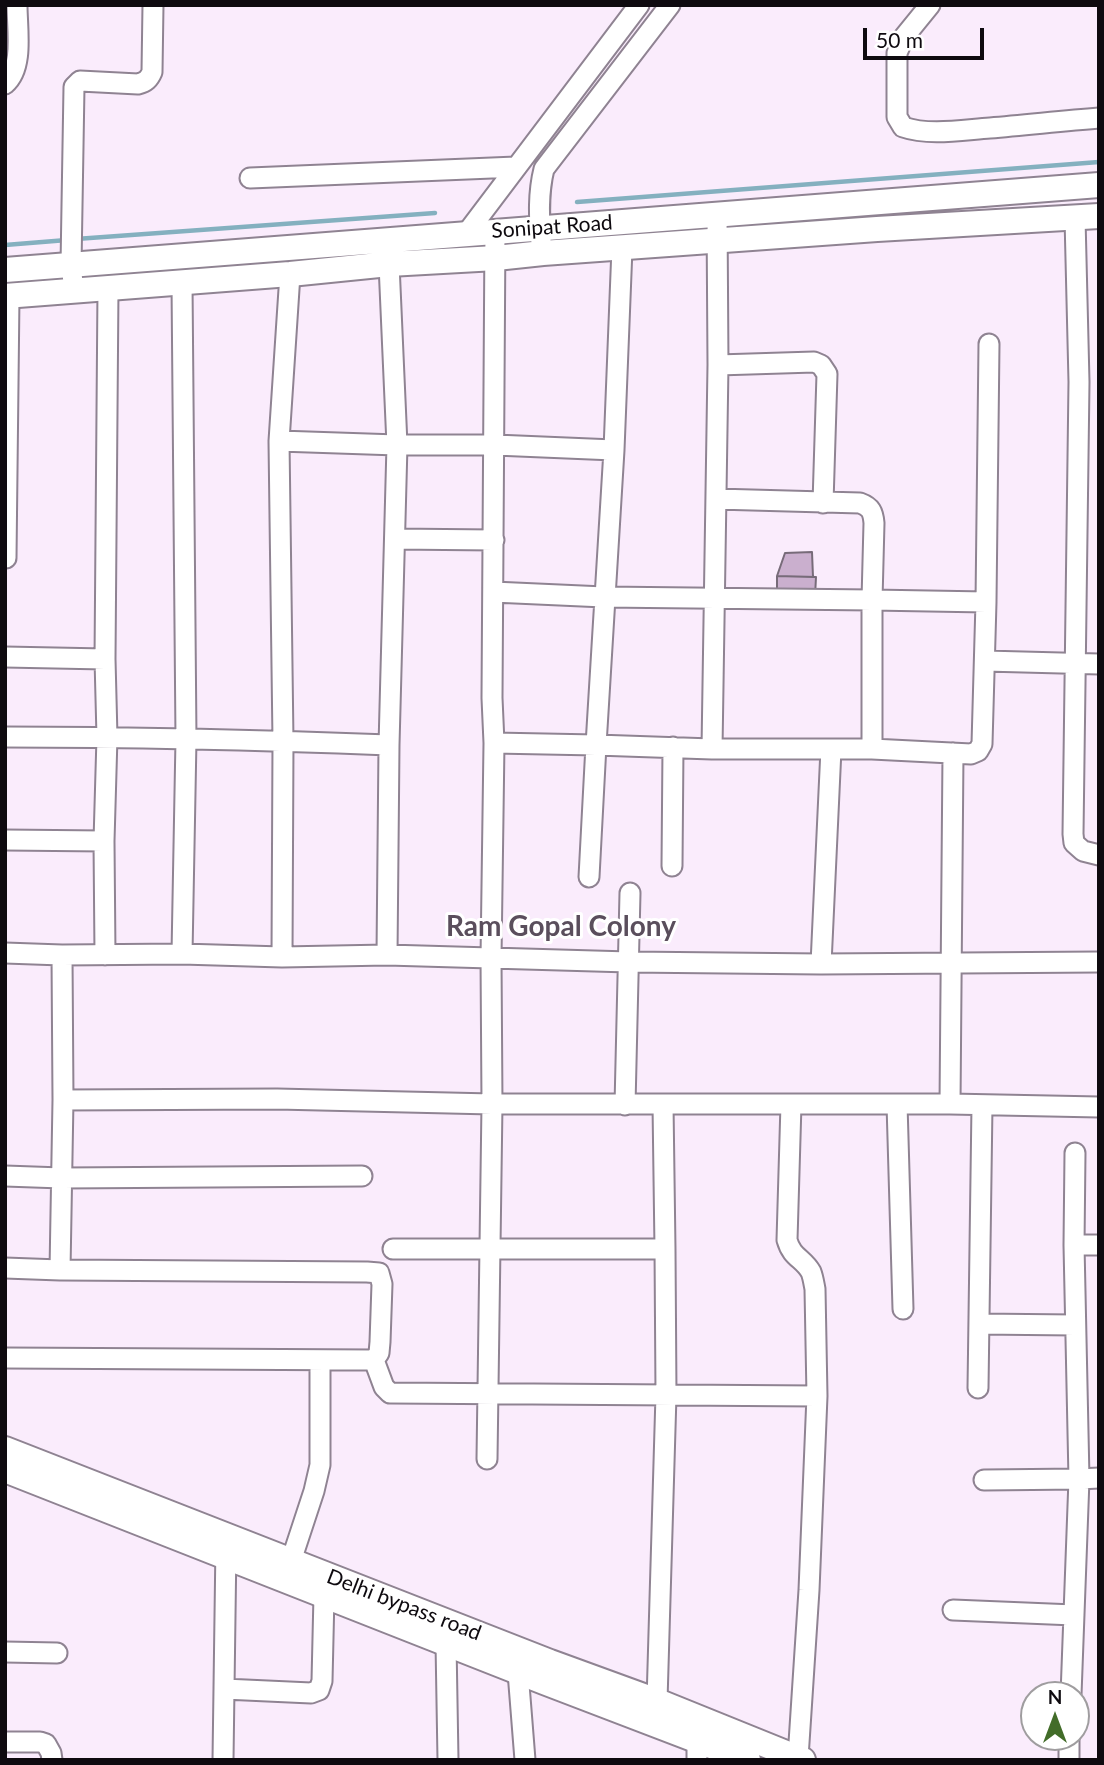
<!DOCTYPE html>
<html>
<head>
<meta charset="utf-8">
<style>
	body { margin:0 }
	#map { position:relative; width:1104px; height:1765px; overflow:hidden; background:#faecfc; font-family:Lato,sans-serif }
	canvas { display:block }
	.frame { position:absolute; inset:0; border:7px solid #0e0a0f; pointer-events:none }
	.north { position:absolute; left:1020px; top:1681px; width:70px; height:70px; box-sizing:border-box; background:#fff; border:2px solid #9f9d9f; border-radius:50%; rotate:0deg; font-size:19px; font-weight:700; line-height:28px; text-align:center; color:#0e0a0f }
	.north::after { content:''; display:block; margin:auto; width:24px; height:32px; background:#426c29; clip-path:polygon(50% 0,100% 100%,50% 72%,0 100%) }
	.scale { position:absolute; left:863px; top:28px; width:121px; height:32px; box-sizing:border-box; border:4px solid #0e0a0f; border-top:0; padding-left:9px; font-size:21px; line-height:24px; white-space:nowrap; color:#0e0a0f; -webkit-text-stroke:5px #fff; paint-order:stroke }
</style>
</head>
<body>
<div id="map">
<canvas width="1104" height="1765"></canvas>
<div class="frame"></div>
<div class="north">N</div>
<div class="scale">50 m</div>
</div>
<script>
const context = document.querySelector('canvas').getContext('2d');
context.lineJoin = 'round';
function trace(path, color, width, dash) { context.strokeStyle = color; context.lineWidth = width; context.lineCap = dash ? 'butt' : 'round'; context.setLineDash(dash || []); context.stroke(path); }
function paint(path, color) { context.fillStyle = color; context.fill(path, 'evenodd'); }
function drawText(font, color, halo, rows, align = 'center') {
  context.font = font + ' Lato,sans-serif'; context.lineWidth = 6; context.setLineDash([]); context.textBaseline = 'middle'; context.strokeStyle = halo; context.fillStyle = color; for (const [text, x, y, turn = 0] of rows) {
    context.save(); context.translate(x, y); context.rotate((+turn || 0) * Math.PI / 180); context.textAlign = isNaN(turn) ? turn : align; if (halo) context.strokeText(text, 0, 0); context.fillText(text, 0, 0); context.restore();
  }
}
trace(new Path2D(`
	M577,202L1099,162
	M76,239L435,213
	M5,245L67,240`), '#84b0bf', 4.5);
const building = new Path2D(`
	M812,552L813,577L777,576L785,553Z
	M777,576L816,577L815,597L777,596Z`);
paint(building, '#caafce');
trace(building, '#776b79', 2);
const minor = new Path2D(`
	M930,5L904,37L897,53V117L903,127C929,136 962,130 990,128C1026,125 1062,121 1099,118
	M5,84C24,68 17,29 17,5
	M250,178L516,167
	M1075,218L1079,382L1073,834L1074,843L1083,851L1099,855
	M466,234L639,5
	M541,241C539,217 538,193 544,169L670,5
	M389,264L397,445L389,745L387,955L629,962L821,964L831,749H712L596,745L614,450L622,248
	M182,283L186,739L182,954
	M74,291L71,265L74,87L80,81L138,84C146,82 149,79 152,72L153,5
	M718,365L814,362L821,365L827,374L823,503
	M279,441L397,445H495L614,450
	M716,499L860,503C871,507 873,512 874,523L872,600L986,602
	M395,539L494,540
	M6,558L9,296
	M493,592L604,597L872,600V749H831
	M5,657L105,659
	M985,661L1099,664
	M5,737C133,737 261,740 389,745
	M494,743L596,745L589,877
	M712,749L718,365L717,214
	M872,749L971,754L978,751L982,744L986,602L989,344
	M5,840L104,841
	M672,866L673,747
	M5,953L62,955
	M105,955L104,841L107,737L105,659L108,288
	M387,955L282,957L182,954L62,955L63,1100L277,1099L492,1104H950L953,753
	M282,957L283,741L279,441L290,274
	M821,964L1099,962
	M63,1100L60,1270L367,1272L379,1273L382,1284L380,1342L379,1353L374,1360
	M663,1104L665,1249
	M791,1104L787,1240C792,1258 803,1258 811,1272C813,1277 814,1284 815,1289L817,1396L809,1590L798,1758
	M897,1104L903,1309
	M950,1104L1099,1107
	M625,1105L630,893
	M1075,1153L1074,1245L1079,1479L1099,1478
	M5,1176L62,1178L362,1176
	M1074,1245H1099
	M393,1249H665L666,1395L657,1701
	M5,1268L60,1270
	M979,1324L1075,1325
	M5,1358L374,1360
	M374,1360L384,1387L390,1393L817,1396
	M978,1388L982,1105
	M487,1459L492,1104L491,958L494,743L492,698L495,231
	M984,1480L1079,1479L1071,1695
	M291,1561L314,1491L320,1465V1360
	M953,1610L1074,1615
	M446,1643L448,1760
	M5,1652L57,1653
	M518,1672L525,1760
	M224,1689L311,1693L319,1690L322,1681L324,1595
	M5,1742H40L46,1744L51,1753L52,1760
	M223,1760L226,1544
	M697,1760V1740
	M1069,1760V1737`);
const major = new Path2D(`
	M5,270L1099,185
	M5,296L290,274L389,264L496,258L543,253L877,229L1099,216
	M5,1449L550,1662L657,1701L803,1760
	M5,1470L544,1682L748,1760`);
trace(minor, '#8f8392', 23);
trace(major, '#8f8392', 28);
trace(minor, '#fff', 19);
trace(major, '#fff', 24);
drawText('21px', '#0e0a0f', '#fff', [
	["Sonipat Road",552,227,-4],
	["Delhi bypass road",404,1605,21]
]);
drawText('bold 28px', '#5a4e5c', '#fff', [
	["Ram Gopal Colony",561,927]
]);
</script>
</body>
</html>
